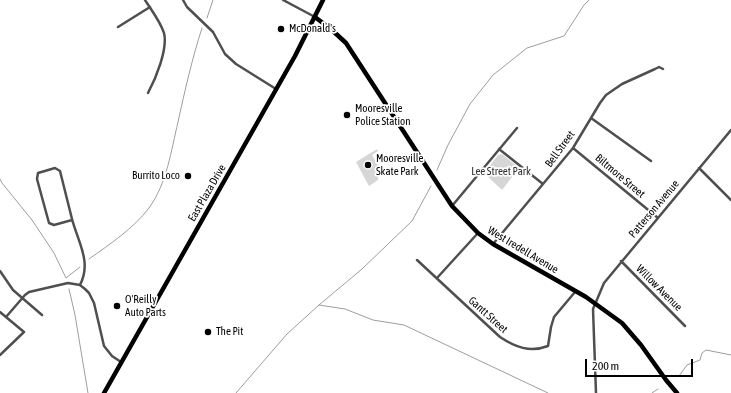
<!DOCTYPE html>
<html>
<head>
<meta charset="utf-8">
<style>
	body { margin:0 }
	#map { position:relative; width:731px; height:393px; overflow:hidden; background:#fff; font-family:"Asap Condensed",sans-serif }
	canvas { display:block }
	.scale { position:absolute; left:585px; top:359px; width:108px; height:18px; box-sizing:border-box; border:2px solid #000; border-top:0; padding-left:5px; font-size:12px; line-height:14px; white-space:nowrap; color:#000; -webkit-text-stroke:3px #fff; paint-order:stroke }
</style>
</head>
<body>
<div id="map">
<canvas width="731" height="393"></canvas>
<div class="scale">200 m</div>
</div>
<script>
const context = document.querySelector('canvas').getContext('2d');
context.lineJoin = 'round';
function paint(path, color) { context.fillStyle = color; context.fill(path, 'evenodd'); }
function trace(path, color, width, dash) { context.strokeStyle = color; context.lineWidth = width; context.lineCap = dash ? 'butt' : 'round'; context.setLineDash(dash || []); context.stroke(path); }
function drawText(font, color, halo, rows, align = 'center') {
  context.font = font + ' "Asap Condensed",sans-serif'; context.lineWidth = 3.5; context.setLineDash([]); context.textBaseline = 'middle'; context.strokeStyle = halo; context.fillStyle = color; for (const [text, x, y, turn = 0] of rows) {
    context.save(); context.translate(x, y); context.rotate((+turn || 0) * Math.PI / 180); context.textAlign = isNaN(turn) ? turn : align; if (halo) context.strokeText(text, 0, 0); context.fillText(text, 0, 0); context.restore();
  }
}
paint(new Path2D(`
	M377,149L378,151L372,155L379,167L378,180L369,186L356,162Z
	M502,154L519,168L502,190L484,173L498,155Z`), '#d6d6d6');
trace(new Path2D(`
	M207,18L213,0
	M437,170L448,145L470,104L493,75L527,48L564,36L584,5L589,0
	M0,179L2,183L32,220L54,253L66,278L80,267
	M89,259C110,244 133,229 149,208C167,183 171,151 178,122C185,90 192,59 202,28
	M69,289L75,315L88,393
	M319,305L345,309L373,320L404,325L548,393
	M679,376L687,365L700,360L702,353L706,350L731,355
	M236,393L287,334L319,305L362,269L412,221L431,186
	M652,393L658,389`), '#9d9d9d', 1);
trace(new Path2D(`
	M145,0C152,11 160,21 164,33C168,49 156,78 148,93
	M183,0L187,7L213,32L225,54L236,64L276,89
	M283,0L315,17
	M118,27L150,7
	M591,118L651,161
	M573,148L658,218
	M499,149L543,184
	M699,168L731,200
	M452,206L517,128
	M72,220L54,225L49,223L37,179L38,173L55,168L60,171C64,187 68,203 72,219C78,242 92,262 80,285
	M493,244L573,148L600,103L606,95L622,84L655,69L659,67L663,69
	M417,260L500,337C515,347 530,353 548,346L551,327L554,317L575,292
	M621,261L685,326
	M0,271L13,290L42,315
	M437,278L478,233
	M0,312L24,332L0,355
	M6,317L25,295L29,292L68,283L80,285L85,289L89,293L94,303L104,346L112,356L121,362
	M596,393L593,309L604,283L731,130`), '#4f4f4f', 2.5);
trace(new Path2D(`
	M315,17L333,31L346,43L452,206L478,233L493,244L586,297L622,323L641,345L666,380L677,393
	M104,393L295,56L323,0`), '#000', 4.5);
for (const [x, y, r, color] of [
	[281,29,4,"#000"],
	[347,115,4,"#000"],
	[368,165,4,"#000"],
	[188,176,4,"#000"],
	[117,306,4,"#000"],
	[208,332,4,"#000"]
]) { const dot = new Path2D(); dot.arc(x, y, r, 0, 2 * Math.PI); context.fillStyle = color; context.fill(dot); trace(dot, '#fff', 1.5); }
drawText('11px', '#000', '#fff', [
	["McDonald's",289,29],
	["Mooresville",355,109],
	["Police Station",355,122],
	["Mooresville",376,159],
	["Skate Park",376,172],
	["Burrito Loco",180,176,"right"],
	["O'Reilly",125,300],
	["Auto Parts",125,313],
	["The Pit",216,332]
], 'left');
drawText('11px', '#000', '#fff', [
	["Bell Street",560,149,-54],
	["Biltmore Street",620,176,40],
	["East Plaza Drive",207,193,-60],
	["Patterson Avenue",654,209,-50],
	["West Iredell Avenue",523,250,31],
	["Willow Avenue",659,288,45],
	["Gantt Street",488,315,42]
]);
drawText('11px', '#2d2d2d', '#fff', [
	["Lee Street Park",501,172]
]);
</script>
</body>
</html>
